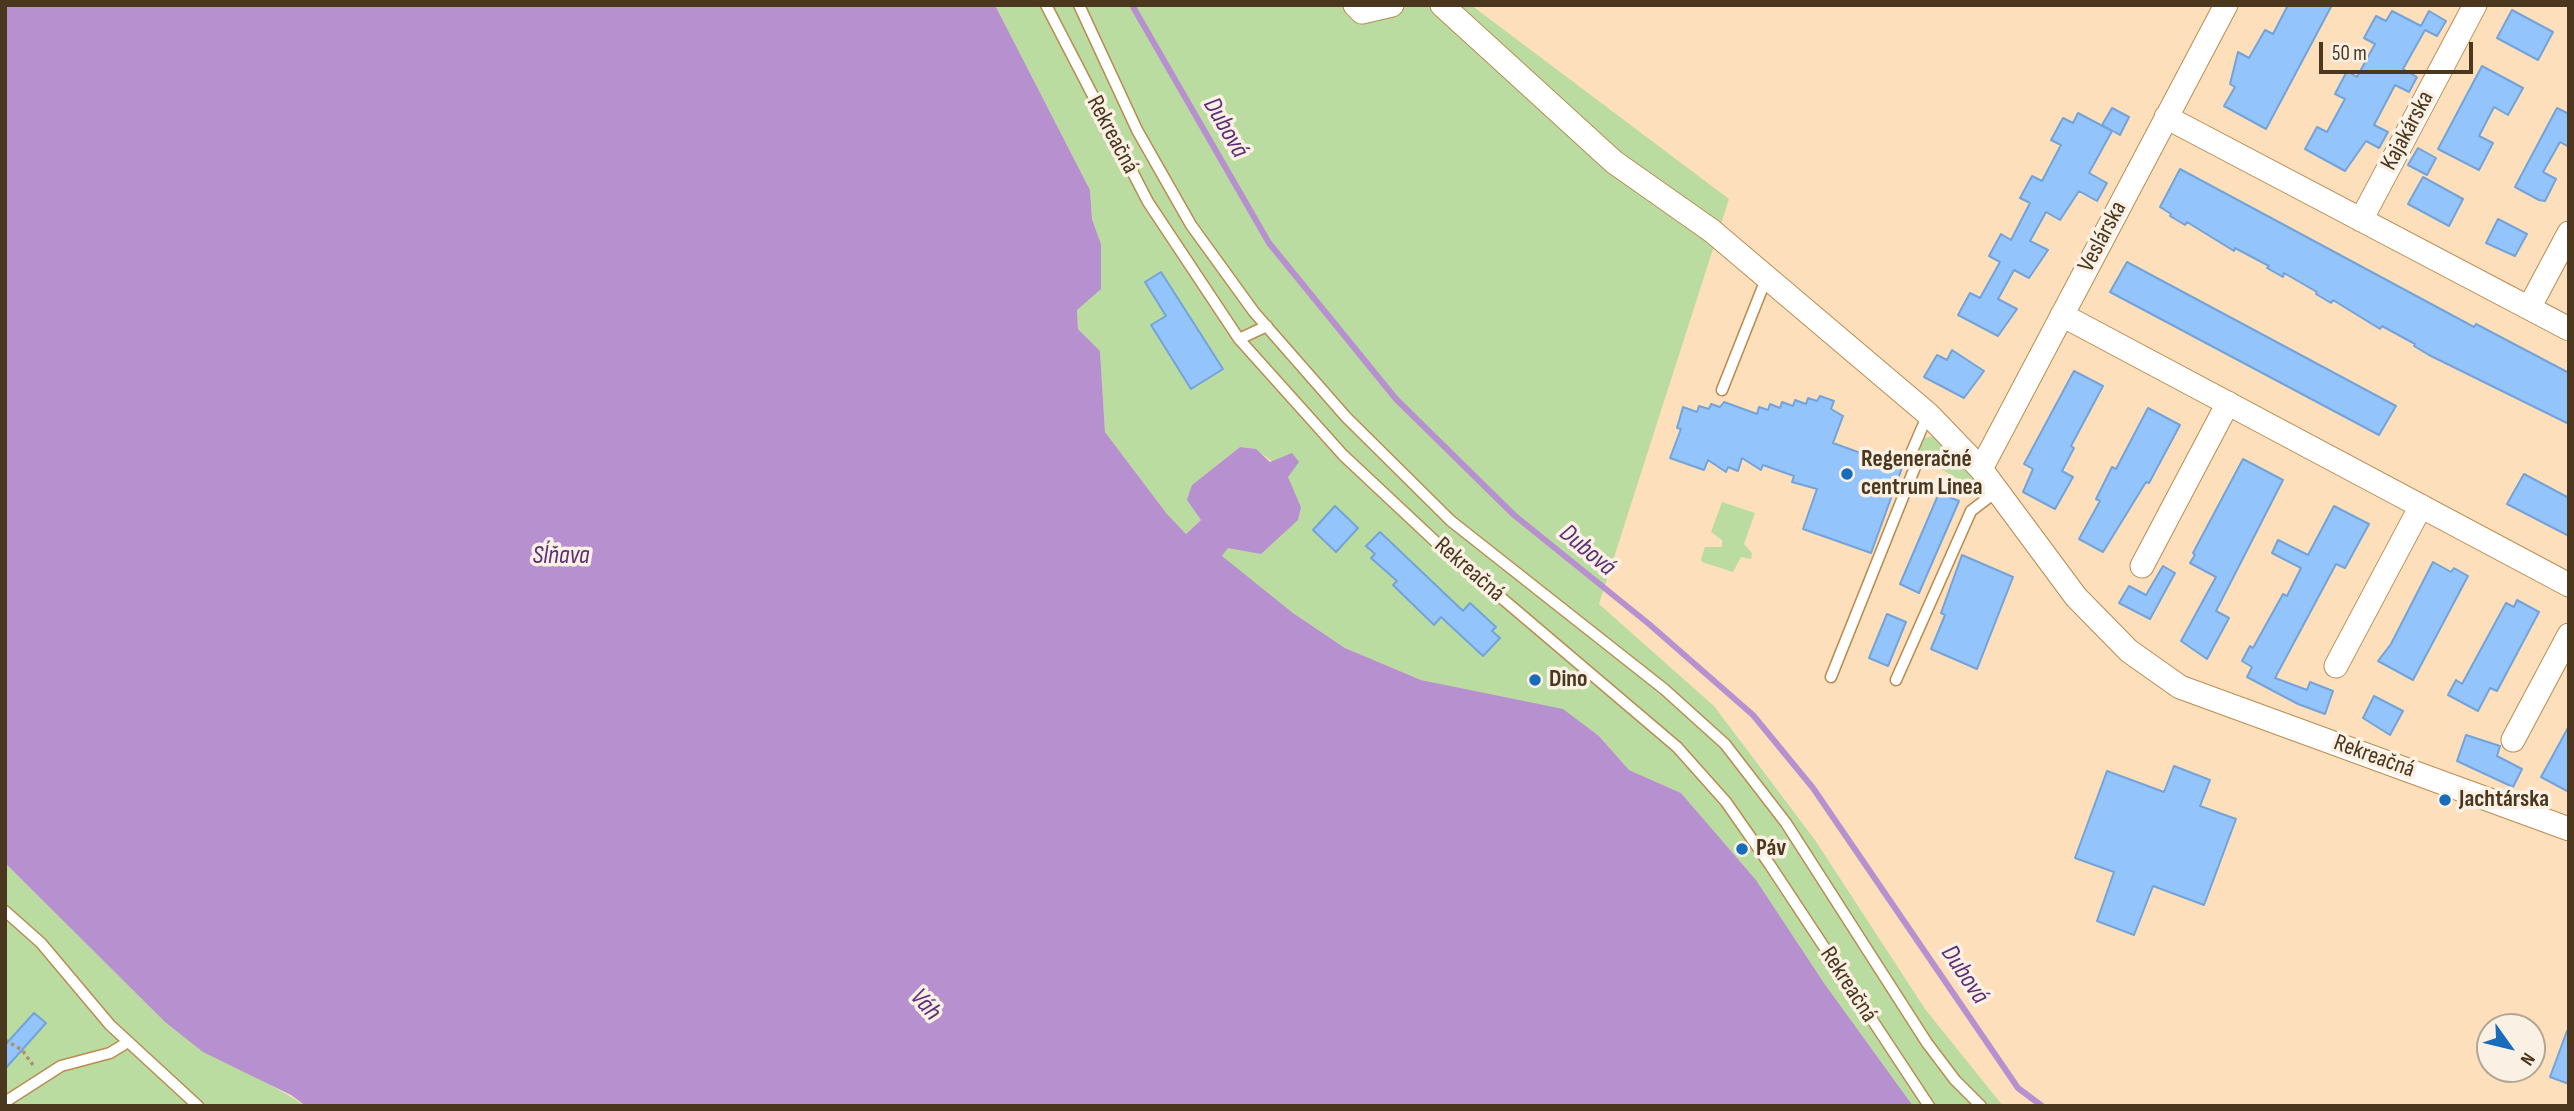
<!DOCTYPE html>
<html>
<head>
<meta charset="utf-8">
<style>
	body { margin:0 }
	#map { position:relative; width:2574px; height:1111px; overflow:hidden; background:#fddfbb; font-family:"Sofia Sans Condensed",sans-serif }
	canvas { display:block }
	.frame { position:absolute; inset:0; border:7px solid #4b371e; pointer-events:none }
	.north { position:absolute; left:2476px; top:1013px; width:70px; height:70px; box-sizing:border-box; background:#faf0e4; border:2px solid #b4a695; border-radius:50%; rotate:124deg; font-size:19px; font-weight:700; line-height:28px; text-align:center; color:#4b371e }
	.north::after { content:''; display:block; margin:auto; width:24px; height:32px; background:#196cba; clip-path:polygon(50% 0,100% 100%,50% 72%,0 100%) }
	.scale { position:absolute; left:2319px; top:42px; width:154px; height:32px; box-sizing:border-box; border:4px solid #4b371e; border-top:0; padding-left:9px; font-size:21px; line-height:24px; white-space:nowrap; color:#4b371e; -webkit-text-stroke:5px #faf0e4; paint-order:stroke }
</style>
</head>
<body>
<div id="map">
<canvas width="2574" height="1111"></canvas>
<div class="frame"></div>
<div class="north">N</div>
<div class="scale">50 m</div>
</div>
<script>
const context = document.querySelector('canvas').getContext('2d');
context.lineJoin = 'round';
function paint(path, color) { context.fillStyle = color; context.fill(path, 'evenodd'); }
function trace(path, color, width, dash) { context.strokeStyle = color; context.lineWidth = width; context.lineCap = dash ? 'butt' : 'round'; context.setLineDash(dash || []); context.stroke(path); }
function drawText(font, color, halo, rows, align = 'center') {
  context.font = font + ' "Sofia Sans Condensed",sans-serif'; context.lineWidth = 7; context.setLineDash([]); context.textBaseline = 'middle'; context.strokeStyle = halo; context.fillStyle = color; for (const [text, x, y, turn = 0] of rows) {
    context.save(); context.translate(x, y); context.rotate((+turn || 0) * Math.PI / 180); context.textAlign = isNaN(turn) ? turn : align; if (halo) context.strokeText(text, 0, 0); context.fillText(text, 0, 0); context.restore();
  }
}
paint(new Path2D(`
	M995,5H1471L1729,199L1599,604L1714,706L1815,840L1925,1009L2003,1106H1913L1824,983L1756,880L1681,793L1629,770L1599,736L1563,710L1421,680L1345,648L1293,613L1221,556L1228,548L1301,507C1289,479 1272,450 1240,447L1192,485L1201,520L1186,534L1167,514L1105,432L1100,352L1078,329L1077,310L1101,244L1092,219L1090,190Z
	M1942,435L1982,482L1978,490L1923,459L1919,446L1923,438Z
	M1722,502L1755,513L1744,544L1752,553L1751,559L1741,557L1733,572L1702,562L1701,559L1705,547H1722V540L1711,532Z
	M5,863L165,1022L306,1106H5Z`), '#badca0');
paint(new Path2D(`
	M5,5H995L1090,190L1092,219L1101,244V289L1077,310L1078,329L1100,351L1105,432L1167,514L1186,534L1201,520L1187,500L1192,485L1240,447L1256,449L1270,462L1292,453L1299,462L1288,477L1301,507L1298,520L1261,554L1228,548L1222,556L1293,613L1345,648L1421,680L1563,709L1599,736L1629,770L1681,793L1756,880L1824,983L1913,1106H306L291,1095L203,1052L165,1022L5,863Z`), '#b791cf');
trace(new Path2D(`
	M1132,5L1269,243L1396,399L1514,515L1649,624L1753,715L1813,788L2018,1088L2042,1106`), '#b791cf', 6);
const building = new Path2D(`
	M2288,5H2332L2266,129L2224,106L2235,87L2230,84L2238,52L2249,58L2265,30L2273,34Z
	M2512,10L2553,32L2538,60L2497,38Z
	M2392,11L2421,26L2429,11L2446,21L2437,36L2425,30L2403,69L2417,77L2409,92L2395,85L2374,125L2388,132L2379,148L2366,141L2345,171L2305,149L2317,127L2327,132L2345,99L2335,94L2347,71L2357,77L2375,44L2364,38L2376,16L2386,21Z
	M2482,66L2523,88L2508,115L2494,107L2479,136L2493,143L2479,170L2438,149Z
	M2112,108L2129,117L2120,135L2102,125Z
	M2557,108L2569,114V147L2560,142L2543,172L2556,179L2545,201L2539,200L2515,187Z
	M2078,113L2112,131L2089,173L2107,183L2097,201L2079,191L2060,220L2046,212L2030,241L2048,250L2029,278L2014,270L1998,299L2017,309L1998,336L1958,315L1970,293L1980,298L2000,262L1989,256L2001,234L2011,240L2030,203L2020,198L2032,176L2042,181L2061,145L2051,140L2063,118L2073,123Z
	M2418,148L2436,158L2427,175L2408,165Z
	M2180,169L2474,327L2476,324L2569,373V424L2429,355L2414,346L2415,344L2382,326L2380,329L2333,300L2331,303L2316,294L2317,292L2284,273L2283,277L2267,268L2269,266L2235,248L2234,251L2187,222L2185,225L2170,216L2171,214L2160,207Z
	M2423,177L2463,199L2449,226L2408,204Z
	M2498,219L2527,234L2515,256L2486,243Z
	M2127,262L2396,406L2379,435L2110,292Z
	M1161,272L1223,369L1191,389L1151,325L1166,316L1145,282Z
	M1952,350L1984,371L1964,398L1924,377L1937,355L1947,360Z
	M2074,371L2103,386L2071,446L2074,448L2062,471L2073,477L2055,509L2023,492L2033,469L2024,464Z
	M1820,396L1834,401L1831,409L1843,416L1833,443L1902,468L1871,553L1803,529L1817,489L1792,482L1794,476L1763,465L1761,470L1742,458L1738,471L1728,467L1726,472L1708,460L1704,470L1670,458L1681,429L1677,428L1683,407L1697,412L1699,406L1709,409L1711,404L1720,407L1724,402L1757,414L1759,407L1768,410L1770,404L1780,408L1782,402L1793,406L1795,400L1806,404L1808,398L1817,401Z
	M2148,408L2180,425L2149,483L2146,482L2103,552L2079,539L2100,501L2096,499L2112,467L2116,469Z
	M2243,459L2283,480L2216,611L2229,618L2207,659L2181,641L2216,577L2190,563L2195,555L2193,553Z
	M2524,474L2569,498V536L2507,504Z
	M1939,493L1959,501L1919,593L1900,584Z
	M1335,506L1358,528L1336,552L1313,530Z
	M2334,506L2369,524L2345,568L2336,564L2275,678L2307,690L2310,682L2333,691L2325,714L2298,704L2247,677L2252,667L2242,661L2250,646L2253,648L2283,594L2287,596L2301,568L2272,553L2278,540L2308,555Z
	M1380,532L1463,611L1470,603L1496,627L1492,631L1500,638L1483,656L1441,617L1434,625L1393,585L1397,581L1371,558L1375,554L1366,546Z
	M1962,555L2013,577L1977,669L1931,649L1945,615L1941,613Z
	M2433,562L2451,572L2454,568L2468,576L2413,680L2378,661L2391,644Z
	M2163,566L2175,573L2150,619L2119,603L2129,586L2146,595Z
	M2517,600L2539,612L2497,691L2490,688L2478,711L2448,695L2456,680L2462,684L2506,603L2514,607Z
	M1887,614L1906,622L1888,666L1869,658Z
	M2374,696L2403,711L2390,735L2363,718Z
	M2569,726V792L2541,777Z
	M2466,735L2500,746L2497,756L2522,769L2513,787L2457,761Z
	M2174,766L2210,780L2200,806L2236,819L2204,905L2153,886L2134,935L2097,921L2114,872L2075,858L2107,771L2164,792Z
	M34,1013L46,1023L5,1069V1045Z
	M2567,1031L2569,1032V1084L2550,1077Z`);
paint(building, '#93c4fc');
trace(building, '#73a3d9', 2);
const lane = new Path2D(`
	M1046,5L1148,202L1239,339L1343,455L1438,544L1677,747L1726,802L1770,865L1929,1106
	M1079,5L1137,130L1191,225L1254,312L1346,417L1451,521L1664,689L1725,744L1786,823L1927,1043L1955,1080L1981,1106
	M1239,339L1267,326
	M1722,390L1766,279
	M1831,677L1915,467L1909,458L1928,414
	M1896,680L1971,511L1997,491
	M5,911L41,943L110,1025L198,1106
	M5,1102L61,1066L110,1053L128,1042`);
const street = new Path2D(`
	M1355,5L1362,12L1392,5
	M1442,5L1614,162L1712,231L1928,414L1981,469L2076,597L2129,651L2180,687L2569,829
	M2166,117L2569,329
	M2361,220L2475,5
	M2529,308L2569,233
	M2062,315L2569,585
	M1981,469L2226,5
	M2142,566L2228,403
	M2336,666L2421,506
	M2513,740L2569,635`);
trace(lane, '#ba8c51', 13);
trace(street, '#ba8c51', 25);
trace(new Path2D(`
	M5,1040L22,1050L33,1065`), '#ab9172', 3.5, [3.5, 3.5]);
trace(lane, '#fff', 10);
trace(street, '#fff', 23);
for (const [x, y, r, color] of [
	[1847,474,7,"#196cba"],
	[1535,680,7,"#196cba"],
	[2445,800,7,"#196cba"],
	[1742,849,7,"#196cba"]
]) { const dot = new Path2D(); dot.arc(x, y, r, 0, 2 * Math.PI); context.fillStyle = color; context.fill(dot); trace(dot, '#faf0e4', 2.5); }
drawText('24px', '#4b371e', '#faf0e4', [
	["Kajakárska",2408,131,-62],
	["Rekreačná",1112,135,62],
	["Veslárska",2103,237,-62],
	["Rekreačná",1469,570,41],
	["Rekreačná",2374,757,20],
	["Rekreačná",1848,985,57]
]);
drawText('bold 24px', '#4b371e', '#faf0e4', [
	["Regeneračné",1861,460],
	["centrum Linea",1861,488],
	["Dino",1549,680],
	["Jachtárska",2459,800],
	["Páv",1756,849]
], 'left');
drawText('italic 26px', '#5e2e78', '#faf0e4', [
	["Dubová",1225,128,60],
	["Dubová",1587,551,40],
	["Sĺňava",561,556],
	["Dubová",1964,975,56],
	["Váh",925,1005,49]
]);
</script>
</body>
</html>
